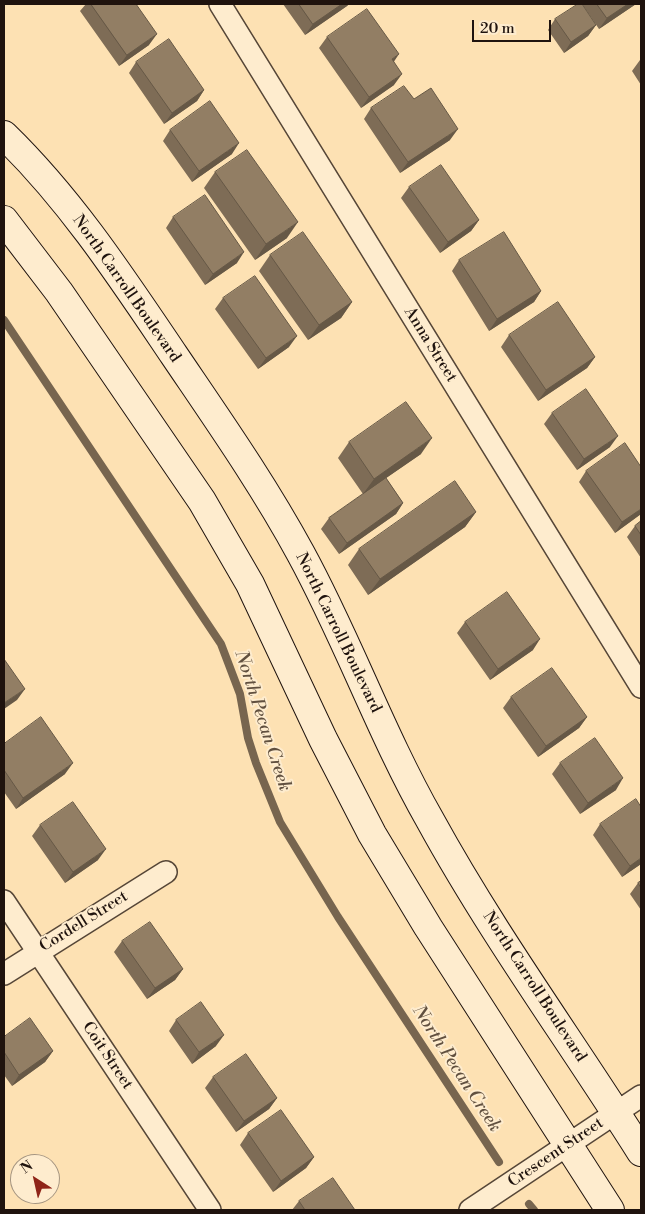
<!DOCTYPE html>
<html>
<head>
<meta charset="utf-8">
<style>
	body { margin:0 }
	#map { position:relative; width:645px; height:1214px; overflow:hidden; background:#fde1b3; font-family:"Libre Bodoni",serif }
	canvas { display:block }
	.frame { position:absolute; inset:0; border:5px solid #1f130e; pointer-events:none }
	.north { position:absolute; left:10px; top:1154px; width:50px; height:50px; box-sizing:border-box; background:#feecce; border:1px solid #a59581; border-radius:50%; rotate:325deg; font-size:14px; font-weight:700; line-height:20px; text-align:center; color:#1f130e }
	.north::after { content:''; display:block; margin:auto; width:18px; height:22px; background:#8f2418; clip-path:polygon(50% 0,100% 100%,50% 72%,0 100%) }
	.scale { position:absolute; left:472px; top:20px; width:79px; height:22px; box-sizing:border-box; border:2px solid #1f130e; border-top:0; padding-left:6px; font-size:15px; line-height:18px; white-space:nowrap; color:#1f130e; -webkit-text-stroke:4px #feecce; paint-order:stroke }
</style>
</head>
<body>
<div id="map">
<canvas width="645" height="1214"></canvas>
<div class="frame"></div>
<div class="north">N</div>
<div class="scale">20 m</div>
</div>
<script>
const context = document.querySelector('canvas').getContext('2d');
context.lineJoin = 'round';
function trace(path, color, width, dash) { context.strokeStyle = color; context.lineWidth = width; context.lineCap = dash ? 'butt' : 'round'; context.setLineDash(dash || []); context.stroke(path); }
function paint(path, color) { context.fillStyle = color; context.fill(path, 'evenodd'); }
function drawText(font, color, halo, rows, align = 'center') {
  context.font = font + ' "Libre Bodoni",serif'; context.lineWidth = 4; context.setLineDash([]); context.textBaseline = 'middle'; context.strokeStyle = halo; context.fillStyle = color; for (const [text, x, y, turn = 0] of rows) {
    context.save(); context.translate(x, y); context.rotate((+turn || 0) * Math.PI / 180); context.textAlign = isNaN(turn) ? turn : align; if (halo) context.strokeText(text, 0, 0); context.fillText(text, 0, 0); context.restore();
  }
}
trace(new Path2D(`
	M4,320L221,644L240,694L248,738L256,763L280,822L338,917L499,1162
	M529,1204L534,1210`), '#77654f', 8);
const street = new Path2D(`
	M220,4L641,687
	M4,901L210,1210
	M4,974L166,872
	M470,1210L641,1096`);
const secondary = new Path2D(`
	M4,135C71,200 122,278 174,355C218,420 263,484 301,554C348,640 381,734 430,820C493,935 571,1041 641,1152
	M4,220L59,292L202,501L250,584L323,739L372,834L428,927L610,1210`);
trace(street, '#564637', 24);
trace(secondary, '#1f130e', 30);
trace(street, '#feecce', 21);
trace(secondary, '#feecce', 28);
paint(new Path2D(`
	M86,4H136L149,45L119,66L80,11Z
	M283,4H349L347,6L305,35Z
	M582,4H636L599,29Z
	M555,19L596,25L588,36L564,53L548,30Z
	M327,37L394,62V85L361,108L319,48Z
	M641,59V85L632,71L640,60Z
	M136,62L204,90L197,101L164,124L129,73Z
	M414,99L450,140L400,173L364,119L371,108Z
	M170,130L232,154L192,182L163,141Z
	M215,172L287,238L255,260L204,188Z
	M409,187L479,220L471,231L440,253L401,198Z
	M173,217L237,263L205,285L166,228Z
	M270,255L352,302L341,318L308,340L259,271Z
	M459,260L541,291L534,302L489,331L452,271Z
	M223,298L289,347L258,369L215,309Z
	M509,335L595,357L587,368L538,401L501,347Z
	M552,413L610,447L577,470L544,424Z
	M349,442L421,454L386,478L403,503L396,514L339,554L321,529L329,518L363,494L338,458Z
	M586,471L641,514L615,533L579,482Z
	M476,512L465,527L368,595L348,565L359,549Z
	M641,521V558L627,537L635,526Z
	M465,622L533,650L490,680L457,633Z
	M511,697L587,717L579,728L538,757L503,708Z
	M4,744L65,774L16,809L4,792Z
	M560,763L616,790L580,814L552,774Z
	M600,824L641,864L622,877L593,835Z
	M40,825L98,860L65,883L32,836Z
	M641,881V910L630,894L638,883Z
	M122,941L183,969L175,980L147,999L114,952Z
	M176,1020L216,1046L192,1064L169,1031Z
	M4,1037L53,1051L45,1062L12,1086L4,1075Z
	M213,1077L277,1098L269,1109L236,1132L205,1088Z
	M248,1133L314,1157L306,1168L273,1192L240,1145Z
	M299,1201L355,1210H292Z`), '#7e6c56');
paint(new Path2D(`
	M342,4H349L347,6L305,35L313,24Z
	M628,4H636L599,29L607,18Z
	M596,25L588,36L564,53L571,42Z
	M157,34L149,45L119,66L127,55Z
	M399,54L391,66L392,59Z
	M402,74L394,85L361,108L369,97Z
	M204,90L197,101L164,124L172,113Z
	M458,129L450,140L400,173L408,162Z
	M239,143L232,154L192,182L199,171Z
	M479,220L471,231L440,253L448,242Z
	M298,222L287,238L255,260L266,244Z
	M244,252L237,263L205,285L213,274Z
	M541,291L534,302L489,331L497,319Z
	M352,302L341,318L308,340L319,325Z
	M297,336L289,347L258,369L266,358Z
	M595,357L587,368L538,401L546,390Z
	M618,436L610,447L577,470L584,459Z
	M432,438L421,454L363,494L374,479Z
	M403,503L396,514L339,554L347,543Z
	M641,509V514L615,533L622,522Z
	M476,512L465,527L368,595L380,579Z
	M540,639L533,650L490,680L498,669Z
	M25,689L17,700L4,709V703Z
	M587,717L579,728L538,757L546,746Z
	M73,763L65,774L16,809L23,798Z
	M623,778L616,790L580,814L588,803Z
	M106,849L98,860L65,883L73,872Z
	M641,858V864L622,877L630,866Z
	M183,969L175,980L147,999L155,988Z
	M224,1035L216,1046L192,1064L199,1052Z
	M53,1051L45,1062L12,1086L19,1075Z
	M277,1098L269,1109L236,1132L244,1121Z
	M314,1157L306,1168L273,1192L281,1181Z`), '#665846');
const building = new Path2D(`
	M91,4H136L157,34L127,55Z
	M299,4H342L313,24Z
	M578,4H582L596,25L571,42L555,19Z
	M597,4H628L607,18Z
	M367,9L399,54L392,59L402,74L369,97L327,37Z
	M169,39L204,90L172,113L136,62Z
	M404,86L414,99L431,88L458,129L408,162L371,108Z
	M210,101L239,143L199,171L170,130Z
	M247,150L298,222L266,244L215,172Z
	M441,165L479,220L448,242L409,187Z
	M205,195L244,252L213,274L173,217Z
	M303,232L352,302L319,325L270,255Z
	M504,232L541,291L497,319L459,260Z
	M255,276L297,336L266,358L223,298Z
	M558,302L595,357L546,390L509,335Z
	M586,389L618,436L584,459L552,413Z
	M406,402L432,438L374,479L349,442Z
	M625,443L641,467V509L622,522L586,471Z
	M386,478L403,503L347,543L329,518Z
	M455,481L476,512L380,579L359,549Z
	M641,521V535L635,526Z
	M507,592L540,639L498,669L465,622Z
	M4,659L25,689L4,703Z
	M552,668L587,717L546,746L511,697Z
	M41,717L73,763L23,798L4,770V744Z
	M595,738L623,778L588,803L560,763Z
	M636,799L641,807V858L630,866L600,824Z
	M73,802L106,849L73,872L40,825Z
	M641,881V888L638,883Z
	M150,922L183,969L155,988L122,941Z
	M201,1002L224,1035L199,1052L176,1020Z
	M30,1018L53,1051L19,1075L4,1052V1037Z
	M246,1054L277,1098L244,1121L213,1077Z
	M281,1110L314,1157L281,1181L248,1133Z
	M333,1178L355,1210H305L299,1201Z`);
paint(building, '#927e64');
trace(building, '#665846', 1);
drawText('16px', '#1f130e', '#feecce', [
	["North Carroll Boulevard",126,289,55],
	["Anna Street",430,345,58],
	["North Carroll Boulevard",338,633,64],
	["Cordell Street",84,922,-32],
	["North Carroll Boulevard",534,987,57],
	["Coit Street",107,1056,56],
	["Crescent Street",556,1153,-34]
]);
drawText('italic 18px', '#61503f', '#feecce', [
	["North Pecan Creek",262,721,72],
	["North Pecan Creek",456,1069,57]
]);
</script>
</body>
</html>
